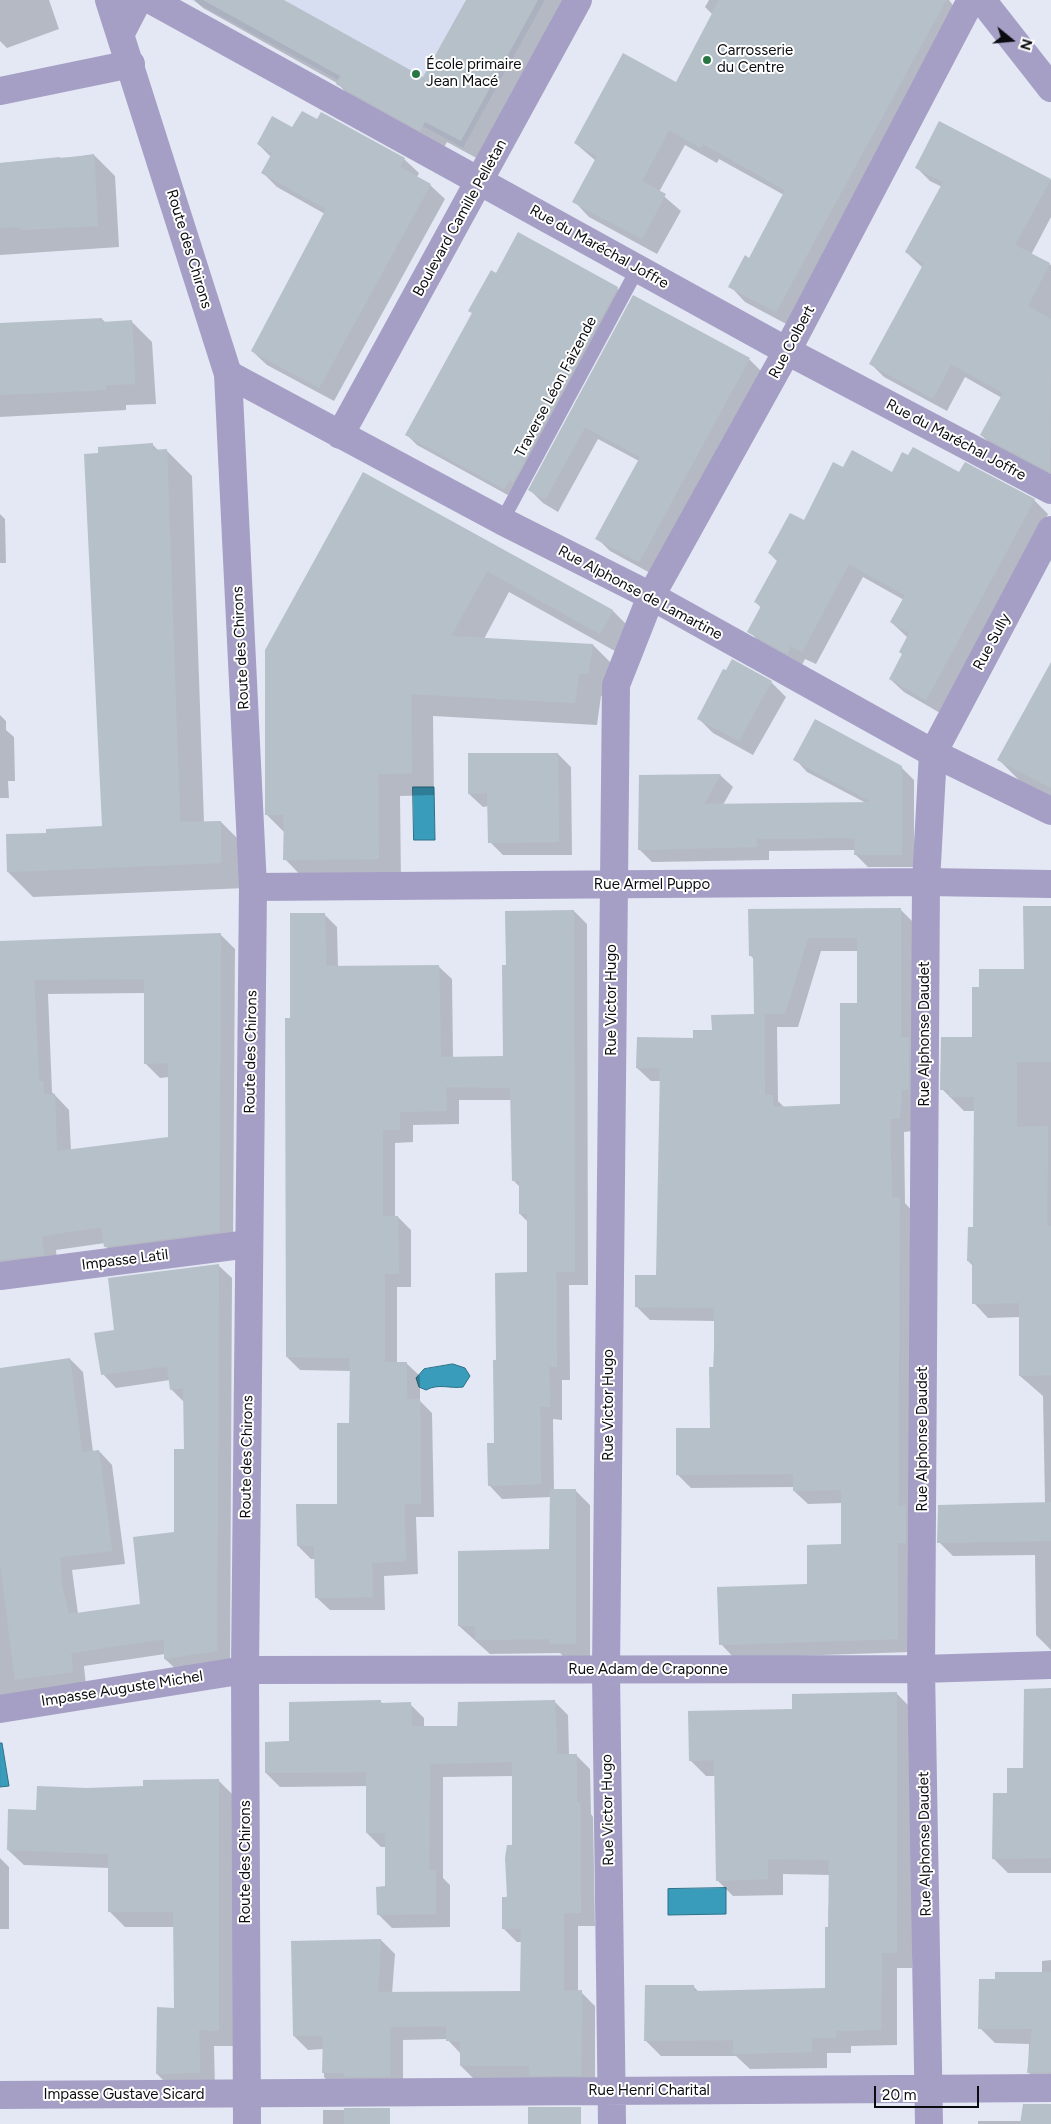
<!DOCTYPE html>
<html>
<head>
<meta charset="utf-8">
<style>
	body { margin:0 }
	#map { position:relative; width:1051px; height:2124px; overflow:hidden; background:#e3e8f4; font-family:Figtree,sans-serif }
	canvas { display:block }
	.north { position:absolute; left:986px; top:15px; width:50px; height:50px; -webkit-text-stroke:4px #fff; paint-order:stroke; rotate:107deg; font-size:14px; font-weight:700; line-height:20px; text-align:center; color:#0a0c10 }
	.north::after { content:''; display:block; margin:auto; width:18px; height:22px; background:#0a0c10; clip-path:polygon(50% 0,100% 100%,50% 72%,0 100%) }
	.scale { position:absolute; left:874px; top:2086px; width:105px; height:22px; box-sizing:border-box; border:2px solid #0a0c10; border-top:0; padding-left:6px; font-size:15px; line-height:18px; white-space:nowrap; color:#0a0c10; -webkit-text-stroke:4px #fff; paint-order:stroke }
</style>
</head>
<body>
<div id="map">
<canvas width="1051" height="2124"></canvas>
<div class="north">N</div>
<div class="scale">20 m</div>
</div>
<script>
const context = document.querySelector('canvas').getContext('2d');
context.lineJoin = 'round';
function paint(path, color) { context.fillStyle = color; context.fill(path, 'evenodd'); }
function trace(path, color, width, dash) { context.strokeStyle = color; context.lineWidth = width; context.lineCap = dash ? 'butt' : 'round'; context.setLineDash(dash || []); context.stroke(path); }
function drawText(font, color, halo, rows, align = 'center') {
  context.font = font + ' Figtree,sans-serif'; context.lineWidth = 4; context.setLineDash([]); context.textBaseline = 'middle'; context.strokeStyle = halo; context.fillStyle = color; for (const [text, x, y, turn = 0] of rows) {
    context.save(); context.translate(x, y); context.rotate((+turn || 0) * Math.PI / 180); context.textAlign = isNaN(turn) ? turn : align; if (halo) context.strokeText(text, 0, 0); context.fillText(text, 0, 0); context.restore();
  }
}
paint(new Path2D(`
	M191,0H545L463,148Z`), '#d7def1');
const water = new Path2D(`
	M413,787H434L435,840H414Z
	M453,1364L465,1368L470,1376L463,1387C450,1389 439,1383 426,1390L419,1387L416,1378L424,1369Z
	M0,1743H2L9,1786L0,1787Z
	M726,1888V1914L668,1915V1889Z`);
paint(water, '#3a9cbb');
trace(water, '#2c7188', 1);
paint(new Path2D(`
	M0,0H49L59,29L7,48L0,41Z
	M194,0H281L423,79L467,0H570L482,161L447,142L442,151L358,105L337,83L203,8Z
	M709,0H949L961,16L792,327L745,302L730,286L750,259L784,195L719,159L717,163L685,145L659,192L681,211L657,254L589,217L574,201L596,161L575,143L676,84L713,15L705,7Z
	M317,120L404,159L419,173L417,177L430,185L445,199L334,401L267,365L252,351L325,214L277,187L263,173L271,157L258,144L293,128Z
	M94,155L115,176L119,247L0,255V163Z
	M916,167L1051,180V217L1031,255L1051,265V478L995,448L981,435L1002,398L965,377L947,411L884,377L871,364L923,268L906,252L942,187L930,181Z
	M496,275L617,288L628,299L515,499L417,445L406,434L473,314L470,311Z
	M634,297L750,360L762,372L652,574L610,551L597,538L639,461L598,439L558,512L543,503L530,490Z
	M102,319L106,323L131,321L152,342L156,404L126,405V410L0,417V324Z
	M152,444L159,451H167L192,476L204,822H221L246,847V888L33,897L8,872L47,834L104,827Z
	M843,469L892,473L960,474L1034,500L1048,514L940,713L904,692L890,679L903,654L908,638L891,622L904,600L863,577L816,664L805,659L801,667L762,645L749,631L761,608L756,602L778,562L769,553L805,522Z
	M363,473L613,611L635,633L622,655L509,592L484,639L593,645L615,667L610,696H601L597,725L433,716L434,795L400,796L401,881L307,882L285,859V833L266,814Z
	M0,514L5,519L6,563H0Z
	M1051,677V797L1020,781L999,760Z
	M771,682L786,697L753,755L713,733L699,719Z
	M0,715L6,721V730L14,737L15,781H8L9,798H0Z
	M558,754L571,767L572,855H503L490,842L489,806L483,807L469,794Z
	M795,759L901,767L914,780V867H868L856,855V850L769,851V860L652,862L639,849L720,775L733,787L723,805L866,803L807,772Z
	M1051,907V1650L1036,1635L1035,1555L953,1556L939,1542L1045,1503L1043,1396L1020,1376V1317L988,1318L974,1303L973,1266L968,1261L974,1228L975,1111H964L942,1089L973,1039L980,988L1025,970Z
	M900,909L914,923L913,1131L904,1132L905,1203L913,1212L911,1652L734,1658L721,1644L808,1585L843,1545V1503L808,1504L794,1491V1487L691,1488L677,1474L711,1429L715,1321L650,1320L637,1307L658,1276L661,1081H651L637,1068L695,1039L755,1015L754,959L751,956ZM821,951H858V1004L841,1106L785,1108L778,1101L777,1027H798Z
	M574,911L587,924L588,1285H569L570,1380H562V1420L553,1419L554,1491H576L590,1505V1658L564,1657L560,1653L490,1654L459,1626L550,1550L551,1497L502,1499L489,1485L495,1444L497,1362L529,1274L528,1222L520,1214V1187L513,1180L512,1100H459V1124L413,1125V1142L395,1143V1217H398L411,1230V1287H397V1363H406L420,1376V1401L432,1413L434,1517H416L418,1574L384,1576L385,1610H330L316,1597V1559H311L298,1546L339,1505L351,1425V1371L300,1370L287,1357L291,1019L324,914L337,927L338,967L438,966L452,979L453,1058L504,1057L507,966Z
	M220,934L235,949L233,1246L120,1261L105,1246V1243L56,1250L58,1269L0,1276V942ZM145,993V1063L160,1078L169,1077V1138L71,1151L69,1110L52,1092L48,994Z
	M218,1265L232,1278L230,1664L179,1672L165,1659V1654L84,1666L86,1686L0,1698V1369L70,1359L83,1372L93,1452L99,1451L112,1465L125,1564L72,1570L78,1614L142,1605L175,1533L185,1450V1403L171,1389L170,1380L116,1388L103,1374L115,1331Z
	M1051,1690V1873H1008L993,1858L1008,1794L1024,1769Z
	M897,1694L913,1710L912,1968H897V2045L851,2046V2053H827V2068L750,2069L736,2056H661L645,2040L693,1986L699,1992L826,1989L830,1875L783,1874V1895L733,1896L717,1880L716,1776H706L690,1760L793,1711Z
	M380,1701L383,1704H410L424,1718V1727H459L554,1701L568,1715L569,1755H576L590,1769L591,1814L593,1817L595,1926H578V1992H581L595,2006V2083L475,2080L461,2066V2054L447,2039L403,2040V2085L337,2091L324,2077V2049L308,2050L294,2036L381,1940L395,1954L392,1994L522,1993V1942H517L503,1928L513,1846V1776L443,1777V1878L450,1885V1927L392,1928L378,1914L386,1887V1847H381L367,1833V1786L280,1787L266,1773L290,1743Z
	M218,1780L234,1796L235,2046H214L215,2088L173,2090L157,2074L175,2009V1927H125L109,1911V1868L24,1865L8,1850L37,1811L87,1789L144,1787Z
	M0,1858L9,1867V1929H0Z
	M1051,1960V2087H1043L1028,2072L1029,2044L995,2043L980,2028L996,1980L1042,1974V1961Z
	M1051,2105V2124H978V2121H1022Z
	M323,2110H348L363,2124H323Z`), '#0003');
paint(new Path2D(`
	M203,0H284L423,77L466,0H538L461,141L425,122L420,131L336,84L340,76Z
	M719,0H946L776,312L728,287L745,255L749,258L785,190L703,144L701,148L669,130L642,181L666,194L642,239L572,202L597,156L574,143L623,53L676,82Z
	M302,111L317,119L321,112L405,158L400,167L431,184L319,388L251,351L326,209L261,173L272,153L257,144L272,116L292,127Z
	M939,121L1051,179L1015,245L1050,263L1028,306L1051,319L1050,472L980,435L1003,393L951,364L933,399L869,364L924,263L905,252L943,182L915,168Z
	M94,154L98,226L21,230L20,227L0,228V163L60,157L59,159Z
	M518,232L618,287L513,482L509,480L504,489L405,435L472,313L468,311L491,270L496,273Z
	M633,295L750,358L639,562L595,539L640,457L585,427L545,500L528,490Z
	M102,318V322L132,320L135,384L106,385V390L0,395V323Z
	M153,443V450L167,449L180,822L221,821V863L7,872L6,834L46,833V829L102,826L84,454L98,453V447Z
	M913,447L959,472L965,462L1035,499L926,700L889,679L902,654L899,652L909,633L890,622L905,595L849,564L802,652L791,646L787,654L747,632L761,606L754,602L778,559L768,553L790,513L804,520L833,462L843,467L852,450L892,472L902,452L908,455Z
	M363,472L613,610L600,634L487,571L451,636L593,644L588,674H579L575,703L411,694L412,773L378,774L379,859L283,860L284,815H265V650Z
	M732,659L772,681L739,741L697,719L723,669L726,670Z
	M1051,662V788L997,760Z
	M815,719L902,766V855H854L855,838L757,839V847L638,850L639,775L721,774L704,804L872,802L793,760Z
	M468,753H558L559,842L488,843L487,793L468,794Z
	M1023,906H1051V1062H1017V1127L1048,1126L1047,1226H1051V1375L1019,1376V1303L972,1304V1261H967L968,1227H973L974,1097H949V1090H940L941,1037H972V987H979V969H1024Z
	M901,908V1037H909V1090H902L900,1118L890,1119L892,1197H900L898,1506L906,1505V1543H898V1639L719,1645L717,1587L807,1584V1545L841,1544V1490L793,1491V1474L676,1475V1428H710L709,1367H714V1308L635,1307V1275H656L660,1068H636L637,1037L693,1038V1030H712L711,1015L754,1014L753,956H749L748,909ZM808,938H857V1003H840V1104L773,1107V1095H765L764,1014H785Z
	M574,910L575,1272H556L557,1367H549L550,1407H540L541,1484L488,1486L487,1443H494L493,1360H496L495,1273L527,1272V1214H519V1181H512L510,1088L446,1087L447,1111L400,1112V1130H383V1216H398L399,1274H385V1362H407V1399H420L421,1504H404L406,1561L372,1563L373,1597L315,1598L314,1546H297L296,1504H337V1423H349L350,1358L286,1357L285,1018H290V913H325L326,966L439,965L441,1057L503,1056L502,965H506L505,911Z
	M221,933L219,1232L104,1247L101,1227L42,1236L44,1255L0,1260V941ZM144,979V1064L168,1063V1137L57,1151L55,1094H44L43,1081H39L34,980Z
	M219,1264L217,1651L164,1659V1639L71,1653L73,1672L15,1680L0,1561V1368L70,1358L82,1452L99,1450L112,1551L60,1557L62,1585L69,1614L140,1604L133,1537L174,1532V1449H184L183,1388L170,1390L167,1366L101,1375L94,1333L114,1330L108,1278Z
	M550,1489H576V1644H549V1639L475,1640V1626H458V1551L549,1549Z
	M1051,1502V1541L937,1543L938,1505Z
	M1051,1688V1858L992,1859L993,1793H1007V1768H1023L1024,1689Z
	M897,1692V1953H882L881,2030L836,2031V2038H812V2052L733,2054V2040L644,2041L645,1985H694V1991L825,1988V1927H828L829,1860L768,1859V1879L716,1881L714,1760L689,1761L688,1711L792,1709V1694Z
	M381,1700V1703L411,1702L412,1726H457L458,1702L555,1700L557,1754H577V1802H580L581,1913H564V1991L582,1990L581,2076H529V2066H460V2041H446V2026L390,2027V2077H344V2073H322L323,2036H293L291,1941L381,1939L378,1992L520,1991L521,1929H502V1897H507L505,1858L507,1845H512V1762L430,1764L429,1870H436V1914L377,1915L376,1887L385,1886V1833H366V1772L265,1773V1742L289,1741V1702Z
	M219,1779V2031L199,2030L200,2073L156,2074L157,2007L174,2008L173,1912H108V1854L7,1850L8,1809L36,1810L37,1786L87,1788L143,1786V1780Z
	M995,1972H1051V2072L1027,2073L1032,2029H978L979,1979H995Z
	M1023,2104H1051V2124H1020Z
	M528,2107H581V2124H528Z
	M344,2108H390V2124H344Z`), '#b6c0c9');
trace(new Path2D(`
	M502,521L638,268`), '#a59ec5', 14);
trace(new Path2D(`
	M151,0L787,351L1051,490
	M982,0L1051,88
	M121,33L138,0
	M0,91L131,64
	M228,374L502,521L651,596L933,753L1051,811
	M340,435L578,0
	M253,887L926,882L1051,884
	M0,1276L249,1244
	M0,1709L245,1670L921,1669L1051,1665
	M0,2095L1051,2088
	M612,2124L606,1671L616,685L651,596L787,351L971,0
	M929,2124L921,1669L926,882L933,753L1051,530`), '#a59ec5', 28);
trace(new Path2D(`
	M109,0L228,374L253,887L245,1670L247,2124`), '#a59ec5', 28);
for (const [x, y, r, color] of [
	[707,60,5,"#297645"],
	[416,74,5,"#297645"]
]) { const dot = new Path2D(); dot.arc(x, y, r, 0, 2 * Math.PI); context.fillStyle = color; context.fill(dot); trace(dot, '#fff', 2); }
drawText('15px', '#0a0c10', '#fff', [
	["Carrosserie",717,51],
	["du Centre",717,68],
	["École primaire",426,65],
	["Jean Macé",426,82]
], 'left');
drawText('15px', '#0a0c10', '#fff', [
	["Boulevard Camille Pelletan",460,218,-61],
	["Rue du Maréchal Joffre",599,247,29],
	["Route des Chirons",189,249,73],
	["Rue Colbert",792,342,-62],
	["Traverse Léon Faizende",556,387,-62],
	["Rue du Maréchal Joffre",956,440,28],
	["Rue Alphonse de Lamartine",640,593,28],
	["Rue Sully",992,642,-62],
	["Route des Chirons",241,648,-93],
	["Rue Armel Puppo",652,885],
	["Rue Victor Hugo",612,1000,-90],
	["Rue Alphonse Daudet",925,1034,-90],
	["Route des Chirons",251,1052,-89],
	["Impasse Latil",125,1260,-7],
	["Rue Victor Hugo",609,1405,-90],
	["Rue Alphonse Daudet",923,1439,-90],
	["Route des Chirons",247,1457,-89],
	["Rue Adam de Craponne",648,1670],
	["Impasse Auguste Michel",122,1689,-9],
	["Rue Victor Hugo",608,1810,-91],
	["Rue Alphonse Daudet",925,1844,-91],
	["Route des Chirons",246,1862,-90],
	["Rue Henri Charital",649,2091],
	["Impasse Gustave Sicard",124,2095]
]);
</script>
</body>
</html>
